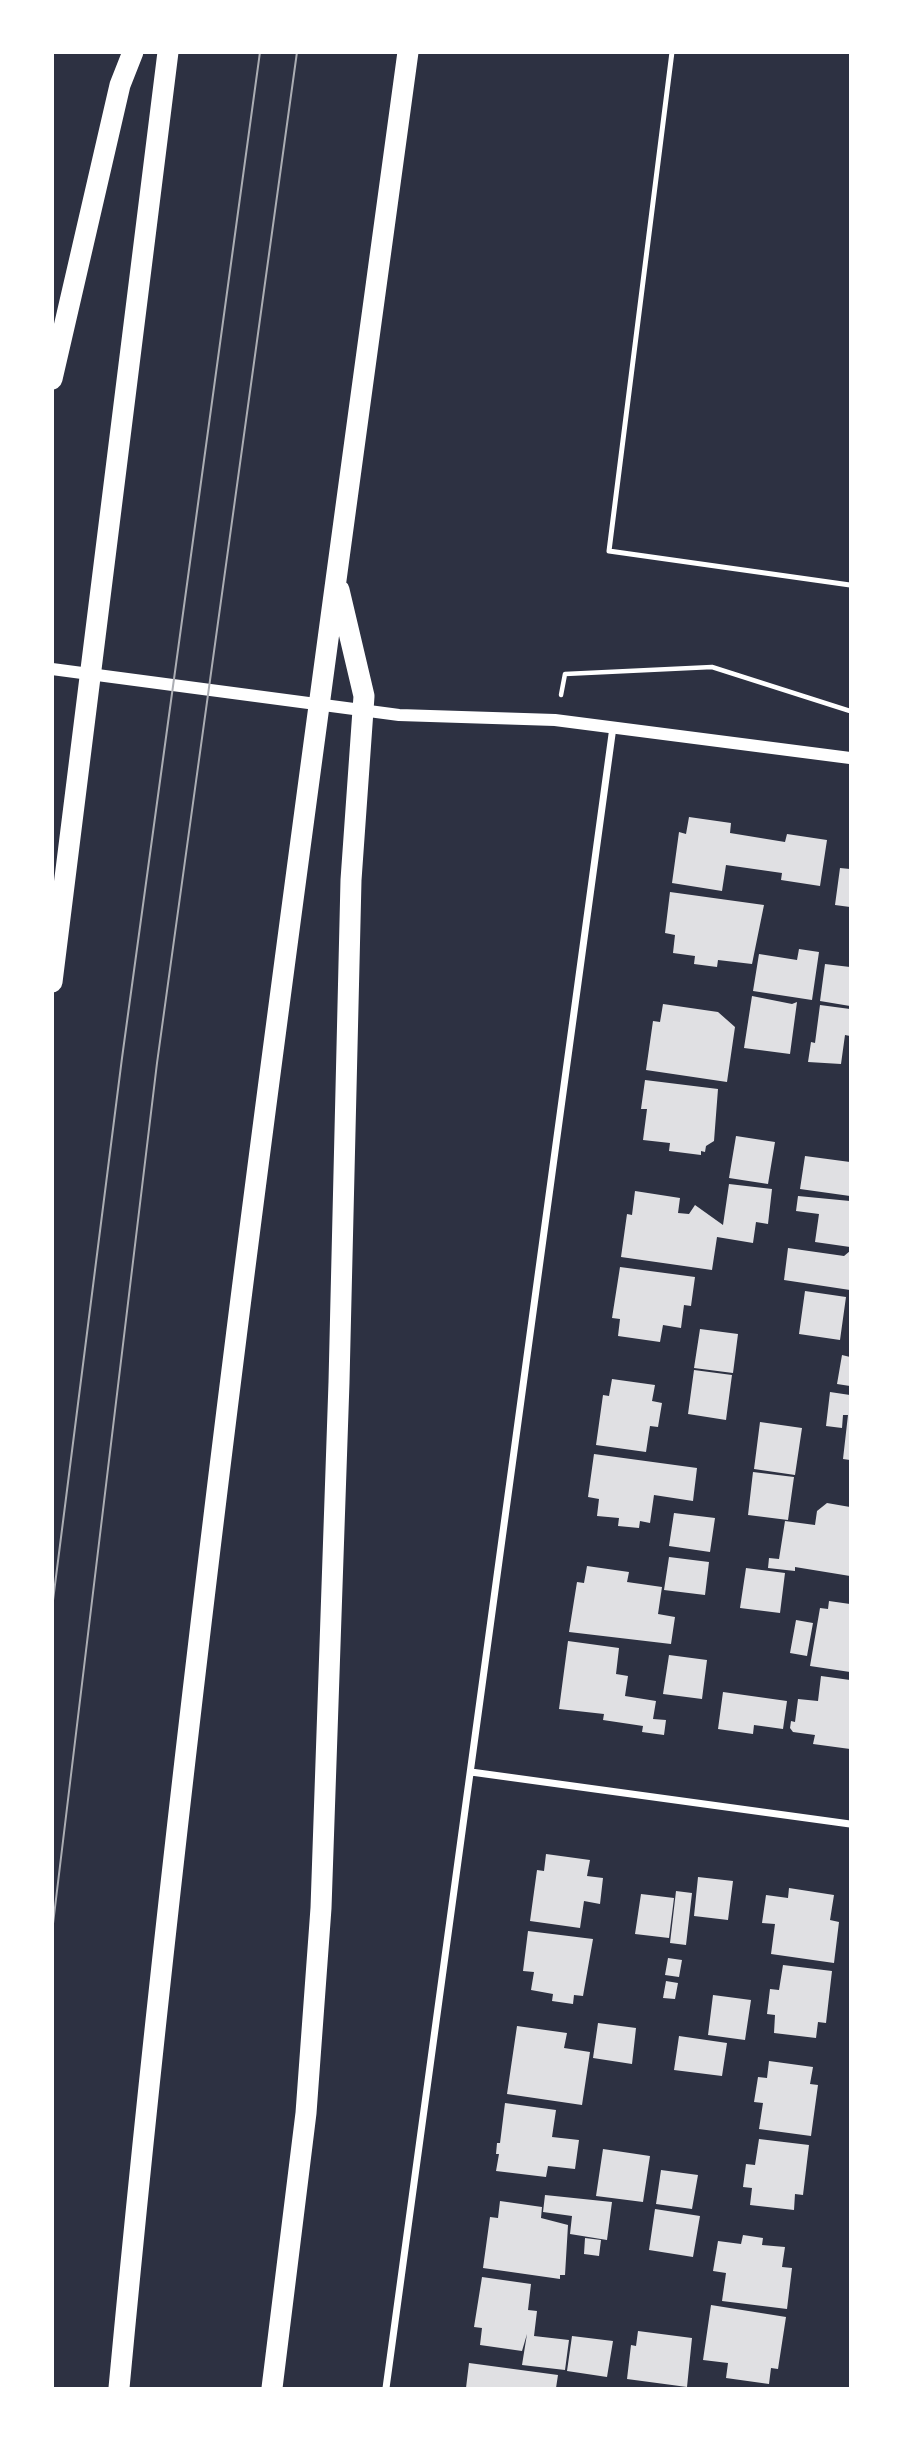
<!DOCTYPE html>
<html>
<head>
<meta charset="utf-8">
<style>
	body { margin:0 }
	#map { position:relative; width:903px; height:2441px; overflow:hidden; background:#2d3142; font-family:"PT Sans",sans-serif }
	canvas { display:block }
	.frame { position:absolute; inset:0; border:54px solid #fff; pointer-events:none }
</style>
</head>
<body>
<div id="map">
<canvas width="903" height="2441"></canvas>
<div class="frame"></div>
</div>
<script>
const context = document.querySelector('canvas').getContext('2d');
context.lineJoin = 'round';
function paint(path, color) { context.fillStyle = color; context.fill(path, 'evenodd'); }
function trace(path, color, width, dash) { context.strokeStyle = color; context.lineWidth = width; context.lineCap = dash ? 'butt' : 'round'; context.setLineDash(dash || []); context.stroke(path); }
paint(new Path2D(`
	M689,817L731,823L730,833L785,842L787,834L827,840L820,886L781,880L782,873L726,865L722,891L672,883L679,832L686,834Z
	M840,868L850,869V907L835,905Z
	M670,892L764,905L752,964L718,960L717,967L694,964L695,956L673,953L675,935L665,933Z
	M799,949L819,952L812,1000L753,991L759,954L797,960Z
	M825,964L850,967V1006L820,1001Z
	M752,996L792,1004L797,1002L790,1054L744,1048Z
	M663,1004L718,1012L735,1027L727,1082L646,1070L653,1021L660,1022Z
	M820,1005L850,1009V1036L845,1035L841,1064L808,1062L811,1042L815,1043Z
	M645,1080L718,1089L714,1141L706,1146L705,1152L701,1151V1155L669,1151L670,1143L643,1140L647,1109H641Z
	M736,1136L775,1142L768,1184L729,1178Z
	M805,1156L850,1162V1196L800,1189Z
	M729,1184L772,1189L768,1224L756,1222L753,1243L717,1237L712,1270L621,1257L627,1214L632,1215L635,1191L680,1198L678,1213L689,1214L695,1205L723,1225Z
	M798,1196L850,1201V1247L815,1242L819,1214L796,1211Z
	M788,1248L844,1256L850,1251V1290L784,1280Z
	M620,1267L695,1277L691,1306L684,1305L681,1328L663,1325L660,1342L618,1336L620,1319L612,1318Z
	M805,1291L846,1297L840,1340L799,1334Z
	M700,1329L738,1334L733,1373L694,1368Z
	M842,1355L850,1357V1386L837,1384Z
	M694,1370L732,1375L726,1420L688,1414Z
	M612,1379L655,1385L652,1401L662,1403L658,1427L650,1426L646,1452L596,1445L603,1395L609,1396Z
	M830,1392L850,1395V1460L843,1459L848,1415H843L842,1428L826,1426Z
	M760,1422L802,1428L795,1475L754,1469Z
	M594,1454L697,1468L693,1501L654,1495L650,1523L640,1521L639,1528L618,1526L619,1518L597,1516L599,1499L588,1497Z
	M753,1472L794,1477L788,1520L748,1515Z
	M827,1503L850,1507V1576L795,1567V1571L768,1568L769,1558L779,1559L785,1521L815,1525L817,1511Z
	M674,1513L715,1518L710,1552L669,1546Z
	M669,1557L709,1562L705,1595L664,1590Z
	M587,1566L629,1572L627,1582L662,1587L658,1614L675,1617L671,1644L569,1632L577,1582L584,1583Z
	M746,1568L785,1573L780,1613L740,1608Z
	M829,1601L850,1604V1672L810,1666L820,1608L828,1609Z
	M796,1620L813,1623L807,1656L790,1653Z
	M568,1641L619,1648L616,1674L628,1676L625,1696L656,1701L653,1719L666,1720L664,1735L642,1732L643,1726L603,1720L604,1714L559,1709Z
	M669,1655L707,1660L702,1699L663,1694Z
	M821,1676L850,1680V1749L813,1744L815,1735L793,1732L790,1728L791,1721L795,1722L798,1699L818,1701Z
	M723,1692L787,1701L783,1729L754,1725L753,1734L718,1729Z
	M546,1854L590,1860L587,1876L603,1878L600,1904L584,1901L580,1928L530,1921L537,1870L544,1871Z
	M698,1877L733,1881L728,1920L694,1916Z
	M789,1888L834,1895L830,1920L839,1922L834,1963L771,1954L775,1924L762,1923L766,1895L788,1898Z
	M676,1891L692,1893L686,1945L670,1943Z
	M641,1894L674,1898L669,1938L635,1934Z
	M528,1931L593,1939L583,1996L574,1995L573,2004L552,2001L553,1994L531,1990L534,1972L523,1971Z
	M668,1958L682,1960L679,1977L665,1975Z
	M783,1965L832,1971L826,2023L818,2022L816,2038L774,2033L775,2015L767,2014L770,1989L779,1990Z
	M666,1981L678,1983L675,1999L663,1998Z
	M713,1995L751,2000L745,2040L708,2035Z
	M598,2023L636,2028L632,2064L593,2058Z
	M517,2026L567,2033L564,2048L590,2052L582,2105L507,2094Z
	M679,2036L727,2043L722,2076L674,2070Z
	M769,2061L813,2067L810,2084L818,2085L811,2136L759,2129L763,2103L754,2102L758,2077L767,2078Z
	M505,2103L556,2110L552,2137L579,2140L575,2169L548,2166L546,2177L496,2171L499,2154H496L497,2143H500Z
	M759,2139L809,2145L803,2195L795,2194L794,2210L750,2205L752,2188L743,2187L746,2164L755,2165Z
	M603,2149L650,2156L643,2202L596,2196Z
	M661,2170L698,2175L692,2209L656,2204Z
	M545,2195L612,2202L607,2240L570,2234L572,2216L543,2212Z
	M500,2201L542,2207L541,2218L568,2225L565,2275H560V2279L483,2268L490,2217L498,2218Z
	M655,2209L700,2216L693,2257L649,2250Z
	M743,2235L763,2238L762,2245L785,2247L782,2267L792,2268L787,2309L722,2301L726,2273L713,2271L718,2241L741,2244Z
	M585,2238L601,2240L599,2256L584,2254Z
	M482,2277L531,2284L528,2310L537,2311L534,2336L569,2340L565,2370L522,2365L527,2334L522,2351L480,2345L482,2328L474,2327Z
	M711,2305L786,2317L778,2369L771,2368L769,2384L726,2378L728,2363L703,2360Z
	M638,2331L692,2338L687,2387L627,2379L631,2345L636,2346Z
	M572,2336L613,2341L607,2377L567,2371Z
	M469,2363L558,2375L556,2388H466Z`), '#e0e0e3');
trace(new Path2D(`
	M561,695L565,674L712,667L850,711`), '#fff', 4.5);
trace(new Path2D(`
	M672,52L609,551L850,585`), '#fff', 5);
trace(new Path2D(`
	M471,1772L850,1824
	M386,2388L613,727`), '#fff', 7);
trace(new Path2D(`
	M52,669L399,715L555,720L850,758`), '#fff', 12);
trace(new Path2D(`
	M52,379L120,85L133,52
	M52,982L168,52
	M119,2388C192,1607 302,830 408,52
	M272,2388L306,2113L321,1908L339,1382L351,880L364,696L339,590`), '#fff', 21);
trace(new Path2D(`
	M52,1608L122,1058L260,52
	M52,1932L157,1063L297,52`), '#abadb3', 2);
</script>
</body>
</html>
